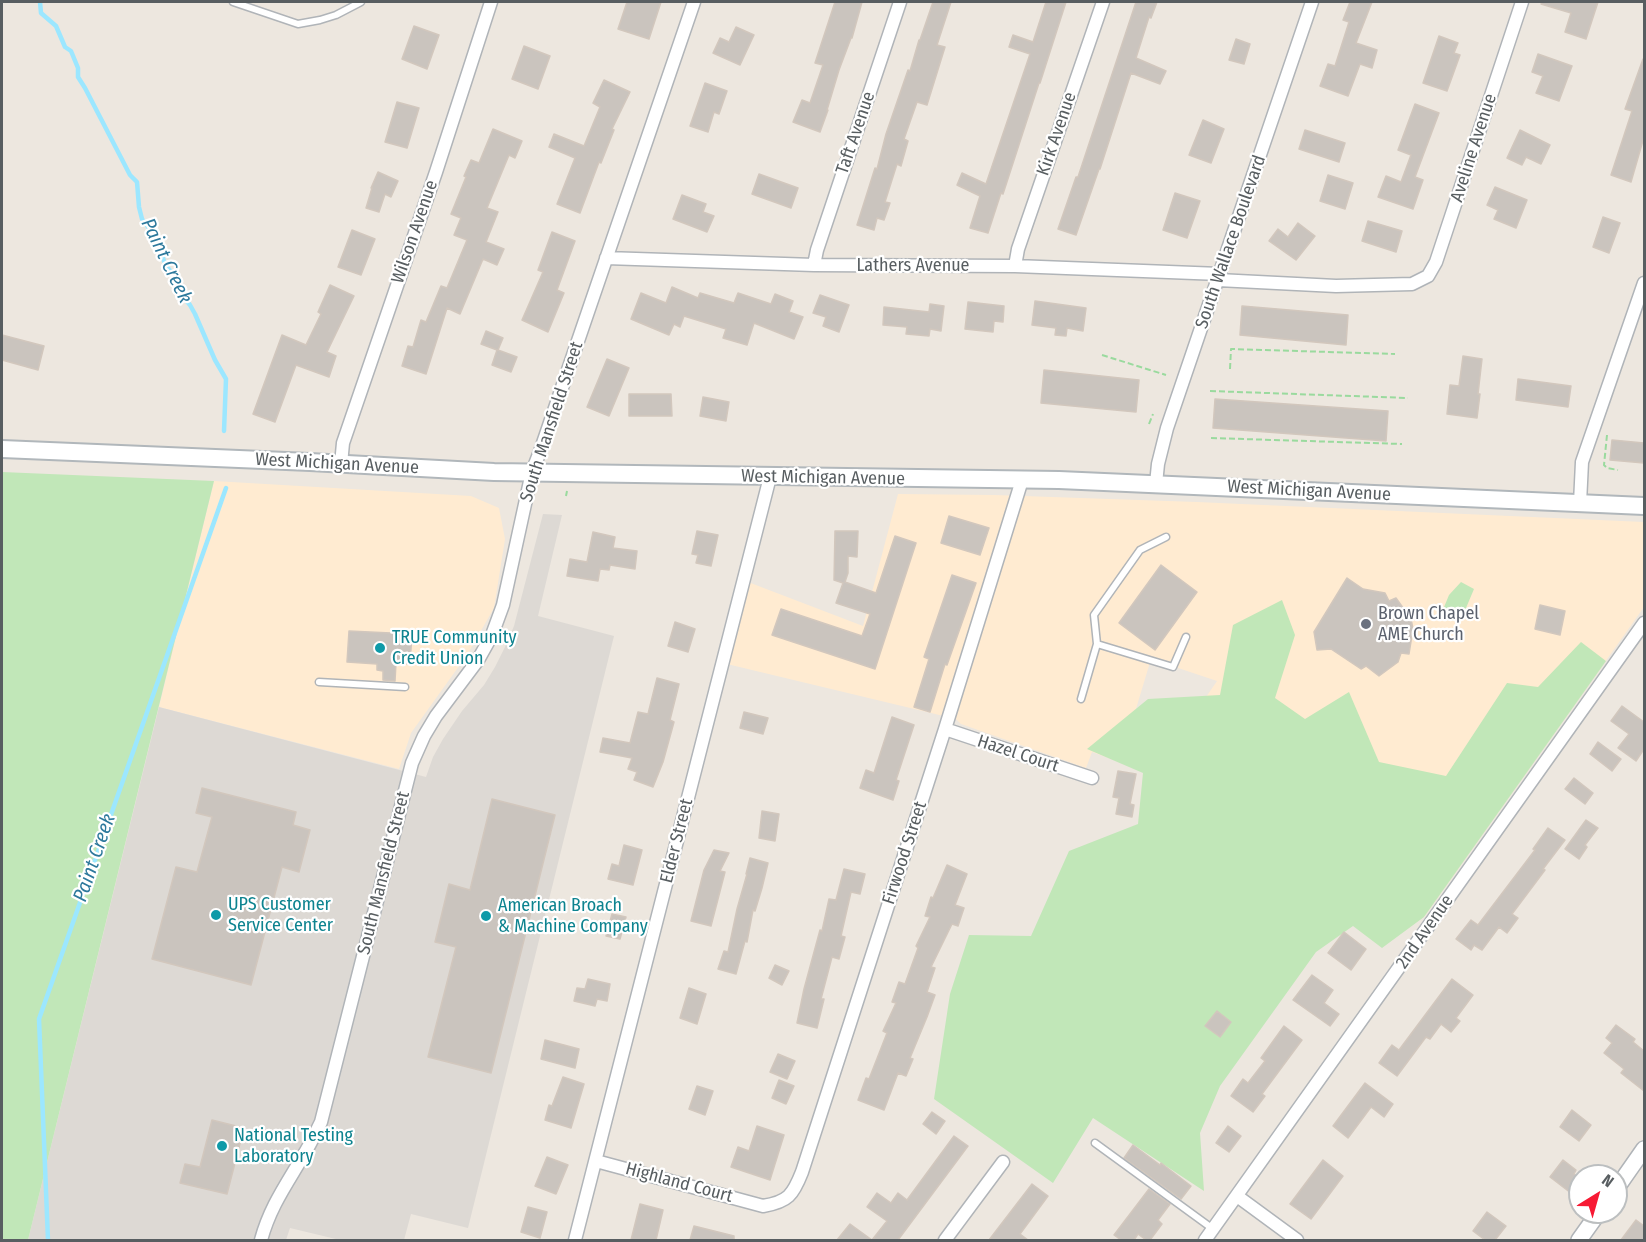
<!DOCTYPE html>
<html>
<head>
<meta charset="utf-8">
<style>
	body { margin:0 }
	#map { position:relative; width:1646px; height:1242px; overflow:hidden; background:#ede7df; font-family:"Fira Sans Condensed",sans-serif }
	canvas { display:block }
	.frame { position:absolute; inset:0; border:3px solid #585e61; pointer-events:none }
	.north { position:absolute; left:1568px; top:1164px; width:60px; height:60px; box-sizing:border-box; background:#fff; border:2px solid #bcbfc0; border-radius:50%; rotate:37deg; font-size:16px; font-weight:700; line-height:24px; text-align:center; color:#585e61 }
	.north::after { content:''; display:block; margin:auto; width:21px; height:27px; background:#f71a34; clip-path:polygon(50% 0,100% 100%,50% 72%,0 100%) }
</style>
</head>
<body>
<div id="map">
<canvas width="1646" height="1242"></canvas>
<div class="frame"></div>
<div class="north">N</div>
</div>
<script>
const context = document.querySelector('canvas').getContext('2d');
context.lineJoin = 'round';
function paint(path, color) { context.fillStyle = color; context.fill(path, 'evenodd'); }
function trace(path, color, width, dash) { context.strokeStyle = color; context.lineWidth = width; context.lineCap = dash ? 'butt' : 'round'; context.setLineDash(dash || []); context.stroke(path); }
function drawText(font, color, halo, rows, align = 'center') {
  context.font = font + ' "Fira Sans Condensed",sans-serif'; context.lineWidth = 4.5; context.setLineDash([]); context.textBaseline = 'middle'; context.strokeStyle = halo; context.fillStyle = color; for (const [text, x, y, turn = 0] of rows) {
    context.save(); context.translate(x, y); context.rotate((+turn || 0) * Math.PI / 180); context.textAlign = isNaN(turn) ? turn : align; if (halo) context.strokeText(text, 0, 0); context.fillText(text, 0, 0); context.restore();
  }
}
paint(new Path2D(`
	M214,481L471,496L499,508L505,539L494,608L467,655L411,733L399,769L159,707Z
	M898,494L994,495L1197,502L1644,522V607L1424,917L1180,735L1217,681L1151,659L1120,762L1092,752L1086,768L961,724L956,719L727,664L748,582L863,626Z`), '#ffebd1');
paint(new Path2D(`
	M543,514L562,515L538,616L614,636L468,1228L411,1214L404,1240H340L290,1228L286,1240H28L159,707L426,777L433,757L443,739L462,711L484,685L495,667L506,645L514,626Z`), '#ddd9d4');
paint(new Path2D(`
	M2,472L214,481L28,1240H2Z
	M1461,582L1474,589L1466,608L1453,621L1447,619L1442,612L1449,595Z
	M1282,600L1295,635L1275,698L1305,719L1349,692L1379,762L1446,776L1507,683L1538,687L1581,642L1606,661L1424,917L1382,948L1353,926L1316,952L1220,1086L1200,1133L1204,1191L1093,1118L1053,1183L934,1099L950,994L969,935L1031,936L1069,851L1138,824L1143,773L1087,749L1148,699L1220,695L1233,625Z`), '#c1e7b8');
trace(new Path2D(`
	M40,2L41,13L56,26L65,47L71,51L78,68V77L85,88L130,175L137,182L139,207L142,219L154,235L166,266L173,274L179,292L190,305L195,314L215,360L226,379L224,431
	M48,1240L39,1019L226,488`), '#9ce7ff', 4.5);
const building = new Path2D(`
	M627,2H661L649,39L618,29Z
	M835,2H862L852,38H851L839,70L827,110H828L820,132L793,122L802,100L810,103L823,65L815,63Z
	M933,2H951L937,45L945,47L927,105L917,102L904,139L908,141L901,166L897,164L885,202L890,203L884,220L877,218L874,230L857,225L875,168L877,169L886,134L908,70L910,71L919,40H920Z
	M1046,2H1066L1040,83H1039L1003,194L1001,193L988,233L970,228L980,196L957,185L962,173L986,184L1030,54L1009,47L1013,35L1033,42Z
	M1136,2H1157L1151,18L1149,17L1136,58L1166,71L1160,84L1131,73L1100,169H1099L1076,235L1058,229L1076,177H1078Z
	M1350,2H1372L1356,43L1377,50L1372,68L1360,64L1348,96L1320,86L1328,64L1335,66L1349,22L1343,20Z
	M1542,2H1598L1586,39L1565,32L1571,13L1541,4Z
	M414,26L439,35L427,69L402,59Z
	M736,27L754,35L740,65L713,53L720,38L729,42Z
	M1439,36L1458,43L1454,53L1460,55L1447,91L1423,83Z
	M1236,39L1250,44L1244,64L1229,60Z
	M524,46L550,56L538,89L512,79Z
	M1538,54L1572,66L1559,101L1536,93L1543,76L1532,72Z
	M1643,59H1644V137L1631,182L1611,175L1632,111L1625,109Z
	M604,80L630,92L612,129L614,130L601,163L599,162L580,213L557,204L575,158L549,147L554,134L584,146L600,107L593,103Z
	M705,83L727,91L719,114L714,112L708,132L690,126Z
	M397,102L419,108L407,148L385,142Z
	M1415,104L1439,113L1415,177L1423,180L1413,209L1378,197L1386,176L1401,182L1411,155L1398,150Z
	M1203,120L1224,129L1211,163L1189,155Z
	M493,129L522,141L515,158L509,155L487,208L498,212L486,242L504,249L497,265L483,259L460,314L447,308L426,374L402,366L408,346L413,347L421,320L426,322L441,286L447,288L467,240L454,235L461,218L451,214L466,177L464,176L471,160L479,163Z
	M1305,130L1345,143L1339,162L1299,149Z
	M1520,130L1550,145L1541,164L1526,157L1522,165L1507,158Z
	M378,172L398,181L391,197L385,194L379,212L366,208L372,188H371Z
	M759,174L798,188L791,208L752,194Z
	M1328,175L1353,183L1345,209L1320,201Z
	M1495,187L1527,200L1516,228L1494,219L1498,210L1487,205Z
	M1175,193L1200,201L1187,238L1163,230Z
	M682,195L706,204L703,212L714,216L707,232L673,219Z
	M1603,217L1620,223L1609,253L1593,247Z
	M1368,221L1402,231L1396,252L1362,241Z
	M1298,223L1315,236L1296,260L1269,241L1278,229L1288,237Z
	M352,230L375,239L361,275L338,267Z
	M552,232L575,241L557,290L564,293L548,332L522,320L543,272L538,270Z
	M330,285L354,296L327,352L336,356L329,377L296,365L275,422L253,414L282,335L306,345L321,314L318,312Z
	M672,287L698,298L700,293L734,303L738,293L771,304L775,294L793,301L789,312L803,317L794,339L754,323L747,345L723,338L726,329L684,316L680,327L674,324L669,335L631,319L641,293L666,303Z
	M820,295L849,305L839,332L823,326L826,317L813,313Z
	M1035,301L1086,308L1083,331L1067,328L1066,336L1055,335L1056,328L1032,325Z
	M968,302L1004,306L1003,322L994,321L993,332L965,329Z
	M930,304L944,306L941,331L930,329L929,336L906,334L907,327L883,325L884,307L929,312Z
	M1242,306L1348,315L1346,345L1240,335Z
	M486,331L503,338L498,350L517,357L511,372L492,365L497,350L481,344Z
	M2,335L44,346L38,370L2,360Z
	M1463,356L1482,359L1478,394H1480L1477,418L1447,414L1450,385L1459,386Z
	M607,359L629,368L609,416L587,407Z
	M1044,370L1139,380L1136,412L1041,403Z
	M1518,379L1571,386L1568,407L1516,400Z
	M629,394H671L672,416H629Z
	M703,397L729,402L726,421L700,416Z
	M1215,399L1388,411L1386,441L1213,428Z
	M1612,440L1644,443V463L1610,460Z
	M949,516L989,528L980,555L941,543Z
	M697,531L718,535L711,566L696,563L698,555L692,554Z
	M835,531H858L857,557L848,556V573L845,582L876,593L895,536L916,543L875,669L772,635L781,609L862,636L870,614L836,603L843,583L834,580Z
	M593,532L615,537L613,548L637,551L635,569L610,565L609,570L600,569L598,581L567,576L570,559L587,562Z
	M1161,565L1197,592L1155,650L1119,623Z
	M952,575L976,583L947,665L945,664L930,712L914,707L929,659L924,657Z
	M1347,578L1363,589L1385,593L1389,601L1396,598L1411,619L1413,629L1409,654L1401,653L1398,662L1379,676L1366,666L1361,669L1331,649L1317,650L1314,632Z
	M1540,605L1565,611L1560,635L1535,629Z
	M675,622L695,629L688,652L668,646Z
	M349,631L412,634L410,664L396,663L395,681L383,680V671L377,670V664L347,662Z
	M657,678L679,684L670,720L674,722L663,762L653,787L634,780L637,772L628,769L632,758L600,752L603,738L630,743L638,712L648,714Z
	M1622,706L1644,722V749L1636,761L1618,748L1629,734L1611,721Z
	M744,712L768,718L763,734L740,728Z
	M892,717L914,725L896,780L899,781L893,800L860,788L866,770L874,773Z
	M1598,742L1621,759L1612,771L1590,754Z
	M1118,771L1136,774L1130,804L1134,805L1132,817L1116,814L1119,798L1113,797Z
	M1574,778L1593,793L1585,804L1565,789Z
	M202,788L296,812L293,825L310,830L299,872L282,867L251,985L152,959L176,867L197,872L212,817L196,813Z
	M492,799L555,815L491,1073L428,1057L456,947L435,942L449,884L470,890Z
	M762,811L779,814L775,841L759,838Z
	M1586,820L1598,828L1585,845L1587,847L1579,859L1565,849Z
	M1548,828L1565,840L1543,869L1545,870L1512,914L1518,918L1507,933L1499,927L1482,950L1474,945L1471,950L1456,939L1471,920L1478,925L1535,850L1533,849Z
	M624,845L642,850L633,885L608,879L612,864L619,866Z
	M714,850L729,853L720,871L725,872L711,926L691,921L704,870Z
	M750,858L768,863L762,888L755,911L753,910L747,942L745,941L736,974L718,969L724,951L728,952L737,909L747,874H746Z
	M947,865L967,874L955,905L964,908L958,926L952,924L931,967L935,968L927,992L935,995L927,1017L910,1058L913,1059L906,1076L898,1073L884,1110L858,1100L866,1078L869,1079L887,1033L883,1031L896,1003L892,1002L899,982L905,984L918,948L916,946L930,917L925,916L931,897L933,898Z
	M844,869L865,874L860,894L851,892L841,936L845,937L839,959L832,957L821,999H824L817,1028L797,1023L804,989L820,930L822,931L829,899L836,900Z
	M612,914L626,917L620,939L606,936Z
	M1344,932L1366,949L1351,970L1328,953Z
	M775,965L789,971L782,985L769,978Z
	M1312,975L1333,990L1324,1003L1339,1014L1330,1026L1293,1000Z
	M588,979L610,984L607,1001L597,999L595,1006L574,1001L577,988L585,989Z
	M1452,979L1473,995L1456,1018L1460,1021L1451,1032L1441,1024L1430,1039L1426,1037L1397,1076L1379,1063L1392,1045L1399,1050Z
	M689,988L706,994L697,1024L680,1018Z
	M1217,1011L1231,1022L1220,1037L1205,1026Z
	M1616,1025L1635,1039L1633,1042L1644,1051V1091L1621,1073L1624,1069L1604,1053L1612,1043L1606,1038Z
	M1284,1026L1302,1040L1262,1094L1265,1096L1253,1112L1231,1096L1243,1079L1248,1083L1265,1061L1261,1058Z
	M545,1040L579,1049L575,1068L541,1059Z
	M778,1054L795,1061L787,1079L770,1072Z
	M563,1077L584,1084L571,1128L545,1120L549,1105L552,1106Z
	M779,1080L794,1086L786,1104L772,1098Z
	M1365,1083L1393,1104L1384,1117L1371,1107L1348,1138L1333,1126Z
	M697,1086L713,1091L705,1115L689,1109Z
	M1572,1110L1591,1125L1579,1141L1560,1127Z
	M932,1112L945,1121L936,1134L923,1124Z
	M212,1120L244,1128L227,1194L180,1183L185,1164L200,1167Z
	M757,1126L784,1135L770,1180L731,1167L738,1147L749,1151Z
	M1228,1126L1241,1136L1229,1152L1216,1143Z
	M954,1136L968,1146L898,1240H837L850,1224L872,1240L887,1221L867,1207L877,1193L891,1203L898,1193L907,1200Z
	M1133,1145L1160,1165L1161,1163L1191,1186L1181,1199L1124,1158Z
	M547,1157L568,1165L556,1194L535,1186Z
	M1323,1160L1343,1176L1311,1219L1290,1204Z
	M1563,1160L1576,1170L1574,1174L1580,1178V1200L1550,1177Z
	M1032,1184L1048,1196L1020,1234L1028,1240H989Z
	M1149,1189L1170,1204L1158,1220L1162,1224L1150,1240H1146L1138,1234L1134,1240H1121L1114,1235Z
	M640,1204L663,1210L656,1240H631Z
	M528,1207L547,1212L540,1238L521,1232Z
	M1487,1212L1506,1226L1495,1240H1485L1473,1231Z
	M1636,1220L1644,1226V1240H1621Z
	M694,1226L734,1236V1240H690Z`);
paint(building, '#cac4be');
trace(building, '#d2c7bd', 1.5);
const service = new Path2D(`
	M233,2L298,24L320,20L336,15L361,2
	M1166,537L1140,550L1094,615L1097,644L1173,667L1186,637
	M319,682L405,687
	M1081,699L1097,644
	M1095,1143L1213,1229`);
const minor = new Path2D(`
	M606,258L814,265L1015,266L1220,274
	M814,265L817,250L900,2
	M1015,266L1018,249L1103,2
	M1218,280L1336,286L1412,284L1428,276L1436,262L1522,2
	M341,464L343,443L436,172L491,2
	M1156,484L1158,464L1167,428L1312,2
	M1580,503L1582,462L1644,283
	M945,729L1092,778
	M596,1161L763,1206C788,1202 793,1195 802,1172L945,729L1022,480
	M1237,1196L1297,1240
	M261,1240C270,1207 286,1185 303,1156C310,1145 315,1134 321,1122L412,763L424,736L436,716L478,660L492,635L503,605L532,472L541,449L694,2
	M575,1240L770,477
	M945,1240L1003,1162
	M1205,1240L1644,623`);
const tertiary = new Path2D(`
	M1616,1189L1644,1149
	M1579,1240L1599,1212`);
const secondary = new Path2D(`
	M2,449L310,462L494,472L1059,480L1644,506`);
trace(service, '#b0b4b8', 9);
trace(minor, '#b0b4b8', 15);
trace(tertiary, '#b0b4b8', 18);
trace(secondary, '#b1b7bb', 20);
trace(new Path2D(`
	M1102,355L1166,375
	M1230,369L1231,349L1395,354
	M1210,391L1408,398
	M1149,424L1153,414
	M1607,435L1604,465L1607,468L1618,470
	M1211,438L1402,444
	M566,496L567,491`), '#9ada9e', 2, [6, 3]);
trace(service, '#fff', 6);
trace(minor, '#fff', 12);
trace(tertiary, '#fff', 15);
trace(secondary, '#fff', 16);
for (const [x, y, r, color] of [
	[1366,624,6,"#6b7280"],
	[380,648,6,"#0f9aa8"],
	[216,915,6,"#0f9aa8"],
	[486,916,6,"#0f9aa8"],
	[222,1146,6,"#0f9aa8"]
]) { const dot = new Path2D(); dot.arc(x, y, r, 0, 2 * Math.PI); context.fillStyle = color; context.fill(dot); trace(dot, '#fff', 2); }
drawText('18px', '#585e61', '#fff', [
	["Taft Avenue",856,133,-71],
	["Kirk Avenue",1057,134,-71],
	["Aveline Avenue",1474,148,-72],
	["Wilson Avenue",415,232,-71],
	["South Wallace Boulevard",1231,242,-71],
	["Lathers Avenue",913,266],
	["South Mansfield Street",552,422,-72],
	["West Michigan Avenue",337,464,3],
	["West Michigan Avenue",823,478,1],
	["West Michigan Avenue",1309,491,3],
	["Hazel Court",1018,754,18],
	["Elder Street",677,841,-76],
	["Firwood Street",905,853,-72],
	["South Mansfield Street",384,873,-76],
	["2nd Avenue",1425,932,-55],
	["Highland Court",679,1183,15]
]);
drawText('18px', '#5b616d', '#fff', [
	["Brown Chapel",1378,614],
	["AME Church",1378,635]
], 'left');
drawText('18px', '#0d838f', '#fff', [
	["TRUE Community",392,638],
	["Credit Union",392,659],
	["UPS Customer",228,905],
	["Service Center",228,926],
	["American Broach",498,906],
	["& Machine Company",498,927],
	["National Testing",234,1136],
	["Laboratory",234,1157]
], 'left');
drawText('italic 20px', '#2d799c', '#fff', [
	["Paint Creek",166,261,64],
	["Paint Creek",95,858,-71]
]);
</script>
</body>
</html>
